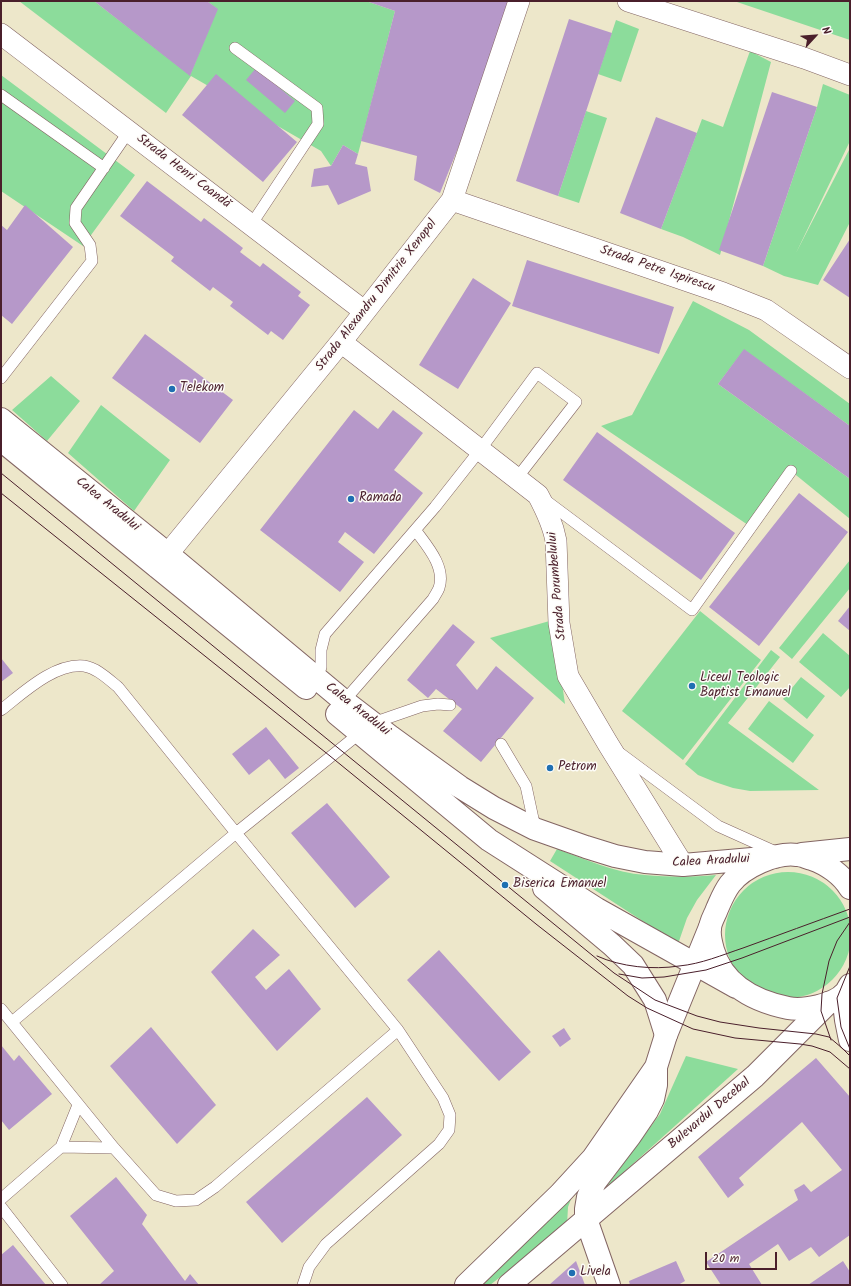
<!DOCTYPE html>
<html>
<head>
<meta charset="utf-8">
<style>
	body { margin:0 }
	#map { position:relative; width:851px; height:1286px; overflow:hidden; background:#ede7ca; font-family:Kalam,sans-serif }
	canvas { display:block }
	.frame { position:absolute; inset:0; border:2px solid #4a1f2b; pointer-events:none }
	.north { position:absolute; left:795px; top:16px; width:40px; height:40px; -webkit-text-stroke:3px #fdfcf7; paint-order:stroke; rotate:64deg; font-size:11px; font-weight:700; line-height:16px; text-align:center; color:#4a1f2b }
	.north::after { content:''; display:block; margin:auto; width:14px; height:18px; background:#4a1f2b; clip-path:polygon(50% 0,100% 100%,50% 72%,0 100%) }
	.scale { position:absolute; left:705px; top:1252px; width:72px; height:18px; box-sizing:border-box; border:2px solid #4a1f2b; border-top:0; padding-left:5px; font-size:12px; line-height:14px; white-space:nowrap; color:#4a1f2b; -webkit-text-stroke:3px #fdfcf7; paint-order:stroke }
</style>
</head>
<body>
<div id="map">
<canvas width="851" height="1286"></canvas>
<div class="frame"></div>
<div class="north">N</div>
<div class="scale">20 m</div>
</div>
<script>
const context = document.querySelector('canvas').getContext('2d');
context.lineJoin = 'round';
function paint(path, color) { context.fillStyle = color; context.fill(path, 'evenodd'); }
function trace(path, color, width, dash) { context.strokeStyle = color; context.lineWidth = width; context.lineCap = dash ? 'butt' : 'round'; context.setLineDash(dash || []); context.stroke(path); }
function drawText(font, color, halo, rows, align = 'center') {
  context.font = font + ' Kalam,sans-serif'; context.lineWidth = 3; context.setLineDash([]); context.textBaseline = 'middle'; context.strokeStyle = halo; context.fillStyle = color; for (const [text, x, y, turn = 0] of rows) {
    context.save(); context.translate(x, y); context.rotate((+turn || 0) * Math.PI / 180); context.textAlign = isNaN(turn) ? turn : align; if (halo) context.strokeText(text, 0, 0); context.fillText(text, 0, 0); context.restore();
  }
}
paint(new Path2D(`
	M19,1H94L190,75L217,9L207,1H366L395,11L358,154L343,145L331,166L321,151L191,76L166,113Z
	M734,1H850V40Z
	M616,20L639,29L621,82L598,74Z
	M750,51L771,62L720,255L683,237L661,229L702,119L723,127Z
	M1,75L135,175L83,246L1,191Z
	M823,84L850,95V141L796,253L850,148V222L818,285L784,276L763,266L817,107Z
	M586,111L607,118L579,203L558,196Z
	M693,301L749,330L850,404V426L744,350L718,384L850,479V519L791,471L751,527L601,426L632,415Z
	M51,376L80,401L47,441L12,410Z
	M101,405L170,460L134,511L68,453Z
	M850,560V588L792,659L779,648Z
	M700,611L761,660L683,760L622,711Z
	M553,620L565,704L490,638Z
	M823,633L850,656V687L841,697L799,662Z
	M771,650L780,657L728,723L819,790L750,791L733,788L715,782L698,775L685,764Z
	M801,677L825,696L807,719L783,699Z
	M769,701L814,735L793,763L748,729Z
	M557,849C585,859 615,873 645,875C669,877 692,877 716,875L697,900L687,918L678,944L550,861Z
	M725 935a63 63 0 1 1 126 0a63 63 0 1 1-126 0Z
	M686,1056L738,1069L604,1190L660,1114Z
	M573,1194L568,1207L567,1225L490,1285H483Z`), '#8cdc9b');
paint(new Path2D(`
	M94,1H207L218,9L190,76Z
	M366,1H517L440,193L414,180L417,156L361,141L395,11Z
	M569,19L612,33L558,196L516,181Z
	M256,68L295,101L285,113L246,80Z
	M216,74L297,142L263,182L182,115Z
	M772,92L817,107L763,266L719,250Z
	M656,117L697,133L661,229L620,213Z
	M343,145L358,154L355,164L367,167L371,191L338,205L328,185L311,187L314,169L331,166Z
	M147,181L201,222L204,218L243,248L240,252L260,267L263,263L301,292L298,296L310,305L283,340L271,331L268,335L230,306L233,302L213,287L210,291L171,261L174,257L120,216Z
	M25,205L73,247L12,324L1,315V225L7,230Z
	M850,239V298L823,280Z
	M527,260L674,307L659,354L512,306Z
	M473,278L511,303L458,389L419,365Z
	M145,334L233,400L200,443L112,378Z
	M744,349L850,426V479L718,384Z
	M354,410L378,429L393,410L423,433L394,470L423,493L374,554L345,532L338,542L364,562L340,592L260,530Z
	M597,432L735,533L701,580L563,480Z
	M799,493L848,532L759,646L709,607Z
	M850,606V631L838,621Z
	M453,624L475,642L456,665L477,690L496,666L534,698L481,762L443,731L462,709L436,689L428,698L407,680Z
	M1,658L13,673L1,682Z
	M266,727L299,768L285,779L269,759L249,775L232,754Z
	M327,803L390,877L355,908L291,833Z
	M253,929L280,955L255,977L266,990L289,969L321,1009L277,1051L211,972Z
	M439,950L531,1052L499,1081L407,980Z
	M151,1027L216,1105L177,1144L110,1066Z
	M564,1028L571,1039L560,1047L552,1036Z
	M1,1045L14,1061L19,1055L52,1094L9,1130L1,1120Z
	M816,1058L850,1097V1235L819,1257L811,1247L789,1261L778,1244L749,1264L762,1285H721L706,1262L798,1200L794,1190L804,1184L811,1192L842,1170L802,1122L739,1178L744,1185L728,1198L698,1157Z
	M367,1097L402,1135L282,1243L246,1202Z
	M116,1177L147,1215L142,1224L185,1281L190,1274L199,1285H99L114,1271L70,1216Z
	M13,1245L46,1285H1V1255Z
	M576,1261L585,1285H549Z
	M676,1261L685,1281L678,1285H630L629,1281Z
	M843,1261L850,1272V1285H808Z`), '#b698c9');
const lane = new Path2D(`
	M235,48L317,108L318,124L251,225
	M1,95L104,168
	M1,378L92,261L90,245L75,223L76,208L129,131
	M545,500L692,610L791,471
	M317,679L321,667V650L325,634L435,507L480,450L537,373L576,402L517,478
	M344,701L433,599C435,595 438,591 439,588C446,567 427,546 416,531
	M1,710C23,693 54,663 84,666C97,668 108,679 118,687L236,833L398,1030L443,1098L450,1115L449,1130L439,1144L326,1244L309,1267L303,1285
	M501,744L526,786L535,828
	M621,754L718,826L778,853
	M1,1009L114,1148L156,1195L176,1201L196,1200L215,1187L398,1030
	M12,1022L236,833L360,733L373,723L422,706L438,704L450,705
	M61,1147L114,1148
	M1,1199L61,1147L78,1105
	M1,1207L62,1285`);
const street = new Path2D(`
	M628,1L804,58L850,75
	M1,34L364,311
	M452,200L723,293L766,310L850,368
	M341,342L538,495C546,510 553,524 556,541L559,623L568,676L608,744L683,865
	M157,567L341,342L452,200L519,1`);
const secondary = new Path2D(`
	M843,995L846,1020L850,1040
	M466,1285L560,1194L593,1158L656,1067L666,1035L710,927
	M509,1285L755,1076L828,1003
	M609,1285L586,1219V1209L588,1197L595,1182L630,1136L647,1111L653,1099L656,1085V1067`);
const primary = new Path2D(`
	M1,419L168,554L344,701L391,737L460,787L494,808L535,829L586,847L615,856L645,862L683,865L775,857
	M1,440L306,688
	M337,714L489,840L597,909L736,987
	M802,854L850,849
	M544,888L612,945L633,965L655,1000L666,1035
	M850,888C842,875 827,864 812,859C807,858 802,855 797,855C776,852 743,867 730,884C724,892 721,900 717,909C715,915 710,922 710,929C709,936 711,943 713,950C723,985 754,1001 788,1008C803,1011 834,1005 845,993C847,991 848,988 850,985`);
trace(lane, '#836563', 12);
trace(street, '#836563', 22);
trace(secondary, '#836563', 24);
trace(primary, '#836563', 24);
trace(lane, '#fff', 11);
trace(street, '#fff', 21);
trace(secondary, '#fff', 22);
trace(primary, '#fff', 22);
trace(new Path2D(`
	M1,473L614,973L655,1000L697,1016L720,1022L759,1028L816,1034L829,1037L842,1048L850,1056
	M1,493L330,756L536,924L628,996L647,1008L693,1029L735,1038L800,1044L812,1046L830,1052L850,1069
	M597,956C621,967 653,970 679,966C701,964 722,955 743,948C779,935 814,922 850,909
	M850,966L837,998L841,1027L850,1049
	M619,974L642,978L664,977L706,970L742,958L850,917
	M831,1040L821,1011L822,994L829,961L837,941L850,922`), '#4a1f2b', 1);
for (const [x, y, r, color] of [
	[172,389,4,"#1f6fb2"],
	[351,499,4,"#1f6fb2"],
	[692,686,4,"#1f6fb2"],
	[550,768,4,"#1f6fb2"],
	[505,885,4,"#1f6fb2"],
	[572,1273,4,"#1f6fb2"]
]) { const dot = new Path2D(); dot.arc(x, y, r, 0, 2 * Math.PI); context.fillStyle = color; context.fill(dot); trace(dot, '#fdfcf7', 1.5); }
drawText('13px', '#4a1f2b', '#fdfcf7', [
	["Strada Henri Coandă",183,172,37],
	["Strada Petre Ispirescu",657,270,19],
	["Strada Alexandru Dimitrie Xenopol",377,296,-52],
	["Calea Aradului",107,505,39],
	["Strada Porumbelului",558,586,-95],
	["Calea Aradului",357,710,38],
	["Calea Aradului",711,862,-3],
	["Bulevardul Decebal",710,1114,-40]
]);
drawText('13px', '#4a1f2b', '#fdfcf7', [
	["Telekom",180,389],
	["Ramada",359,499],
	["Liceul Teologic",700,679],
	["Baptist Emanuel",700,694],
	["Petrom",558,768],
	["Biserica Emanuel",513,885],
	["Livela",580,1273]
], 'left');
</script>
</body>
</html>
